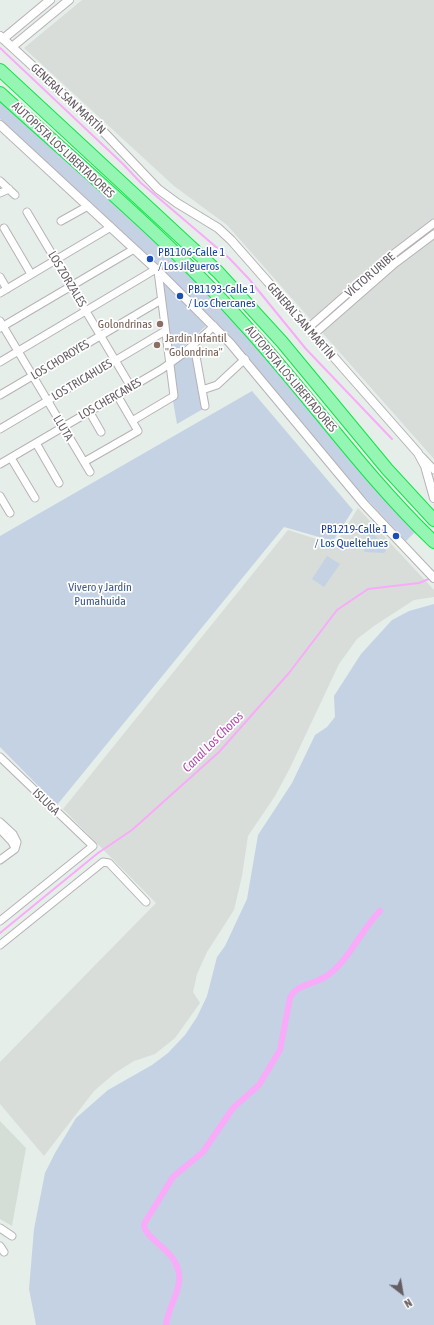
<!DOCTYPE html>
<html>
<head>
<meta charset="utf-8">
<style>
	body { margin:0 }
	#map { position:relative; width:434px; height:1325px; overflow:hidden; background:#e6eee9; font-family:"Asap Condensed",sans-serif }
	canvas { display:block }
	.north { position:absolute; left:382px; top:1273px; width:40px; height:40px; -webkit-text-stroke:3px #fff; paint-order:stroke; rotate:149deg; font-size:11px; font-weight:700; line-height:16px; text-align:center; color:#655d64 }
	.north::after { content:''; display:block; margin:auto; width:14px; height:18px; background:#655d64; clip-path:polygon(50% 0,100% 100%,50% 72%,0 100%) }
</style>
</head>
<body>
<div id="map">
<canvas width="434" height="1325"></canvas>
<div class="north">N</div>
</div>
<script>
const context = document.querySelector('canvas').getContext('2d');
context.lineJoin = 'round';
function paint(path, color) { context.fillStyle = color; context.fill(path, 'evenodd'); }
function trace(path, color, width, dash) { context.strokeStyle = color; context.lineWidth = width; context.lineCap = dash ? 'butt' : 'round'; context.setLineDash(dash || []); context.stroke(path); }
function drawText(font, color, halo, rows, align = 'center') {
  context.font = font + ' "Asap Condensed",sans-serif'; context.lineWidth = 3.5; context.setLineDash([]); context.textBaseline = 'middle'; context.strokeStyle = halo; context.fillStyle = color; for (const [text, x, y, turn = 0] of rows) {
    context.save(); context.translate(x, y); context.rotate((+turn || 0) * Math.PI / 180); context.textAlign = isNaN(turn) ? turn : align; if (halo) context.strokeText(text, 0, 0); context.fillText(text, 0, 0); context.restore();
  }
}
paint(new Path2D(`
	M82,0H434V459L227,225L174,186L24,48Z
	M358,508L434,590V597L414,600L374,626L357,639L339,664L290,768L275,796L248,836L242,876L234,910L207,952L197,974L193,992L200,1003L175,1038L155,1054L134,1061L115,1073L94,1091L44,1156L0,1104V1062L156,903L63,809L288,530L335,545Z`), '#d8ddda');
paint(new Path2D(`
	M0,1121L26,1148L12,1226L0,1219Z`), '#d4ded7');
paint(new Path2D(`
	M0,98L139,225L227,311L416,531L406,541L341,472L226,332L157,265L0,119Z
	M162,280L206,326L181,349L169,357Z
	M192,352L203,409L177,424L173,401L172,367Z
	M252,391L353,510L333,541L284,527L57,805L0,747V536Z
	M371,529L386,551L384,553L364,552L368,530Z
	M327,556L340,564L324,587L312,579Z
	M434,604V1325H36L29,1289L34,1229L45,1173L55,1153L76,1118L108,1090L152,1065L168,1053L185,1035L197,1017L207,996L217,957L225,946L247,899L258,835L292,783L315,735L327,727L335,717L334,696L361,654L392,620L409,611Z`), '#c4d2e4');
trace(new Path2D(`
	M0,48L123,164L141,183L229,258L249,279L306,349L392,439
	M0,933L98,853L132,830L219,752L289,673L337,610L368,589L419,583L431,578`), '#f9abf9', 2);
trace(new Path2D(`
	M166,1325C168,1307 181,1292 179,1274C176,1249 144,1240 144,1224L173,1177L203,1152L233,1108L259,1085L280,1050L290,998C297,983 315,985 328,975C350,959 361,930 380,911`), '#f9abf9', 6);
const minor = new Path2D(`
	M0,181L15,195
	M0,193L9,189
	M27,212L131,387
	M61,221L88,206
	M4,228L31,274
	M0,277L7,289
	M0,293L111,227
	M0,321L90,472
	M0,328L134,249
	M307,329L388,258L434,223
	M313,335L393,265L434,234
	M194,345L205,406
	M0,362L156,269
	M202,390L217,385L245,359
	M0,395L161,300
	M89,411L101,432
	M132,421L174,396L158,271
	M0,429L165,331
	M36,443L59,483
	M422,457L434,470
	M11,458L35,498
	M84,462L138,431L117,395
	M0,464L162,369L184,353L214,326
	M0,496L10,513
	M0,757L93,846L0,921
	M0,822L13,834L17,842L15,849L0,860
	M0,829L12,842L15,848
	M0,945L103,862L109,863L146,902
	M0,1228L12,1236
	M0,1246L4,1252`);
const tertiary = new Path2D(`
	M0,36L100,128L158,189L177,203L218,228L231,240L418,453L425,466L434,498
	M3,39L50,0
	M12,47L69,0
	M0,125L158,271L230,343L364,504L434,578`);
const motorway = new Path2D(`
	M0,70L218,272L282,342L387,469L434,520
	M0,93C81,167 169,240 242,322C308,394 364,475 434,542`);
trace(minor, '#b7b1b6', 9);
trace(tertiary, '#b7b1b6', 10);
trace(motorway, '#0fe546', 14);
trace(minor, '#fff', 7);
trace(tertiary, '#fff', 8);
trace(motorway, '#95f6b4', 12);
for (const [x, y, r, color] of [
	[150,259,4,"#1a4fb4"],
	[180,296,4,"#1a4fb4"],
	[160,324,4,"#8d6e63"],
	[157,345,4,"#8d6e63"],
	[396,536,4,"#1a4fb4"]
]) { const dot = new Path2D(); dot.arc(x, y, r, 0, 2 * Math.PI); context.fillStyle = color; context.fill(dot); trace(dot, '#fff', 1.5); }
drawText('12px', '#655d64', '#fff', [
	["GENERAL SAN MARTÍN",68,99,43],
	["AUTOPISTA LOS LIBERTADORES",63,150,43],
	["VÍCTOR URIBE",370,275,-41],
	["LOS ZORZALES",67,279,59],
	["GENERAL SAN MARTÍN",301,321,49],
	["LOS CHOROYES",60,360,-31],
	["AUTOPISTA LOS LIBERTADORES",291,379,50],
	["LOS TRICAHUES",82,380,-31],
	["LOS CHERCANES",110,399,-30],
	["LLUTA",63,428,59],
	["ISLUGA",46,802,44]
]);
drawText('12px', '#164399', '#fff', [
	["PB1106-Calle 1",158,252],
	["/ Los Jilgueros",158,266],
	["PB1193-Calle 1",188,289],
	["/ Los Chercanes",188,303],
	["PB1219-Calle 1",388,529,"right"],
	["/ Los Queltehues",388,543,"right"]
], 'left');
drawText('12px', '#785e54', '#fff', [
	["Golondrinas",152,324],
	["Jardín Infantil",165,338,"left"],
	["\"Golondrina\"",165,352,"left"]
], 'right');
drawText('12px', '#3c5885', '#fff', [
	["Vivero y Jardín",100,587],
	["Pumahuida",100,601]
]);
drawText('italic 13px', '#b34bab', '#fff', [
	["Canal Los Choros",213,742,-45]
]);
</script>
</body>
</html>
